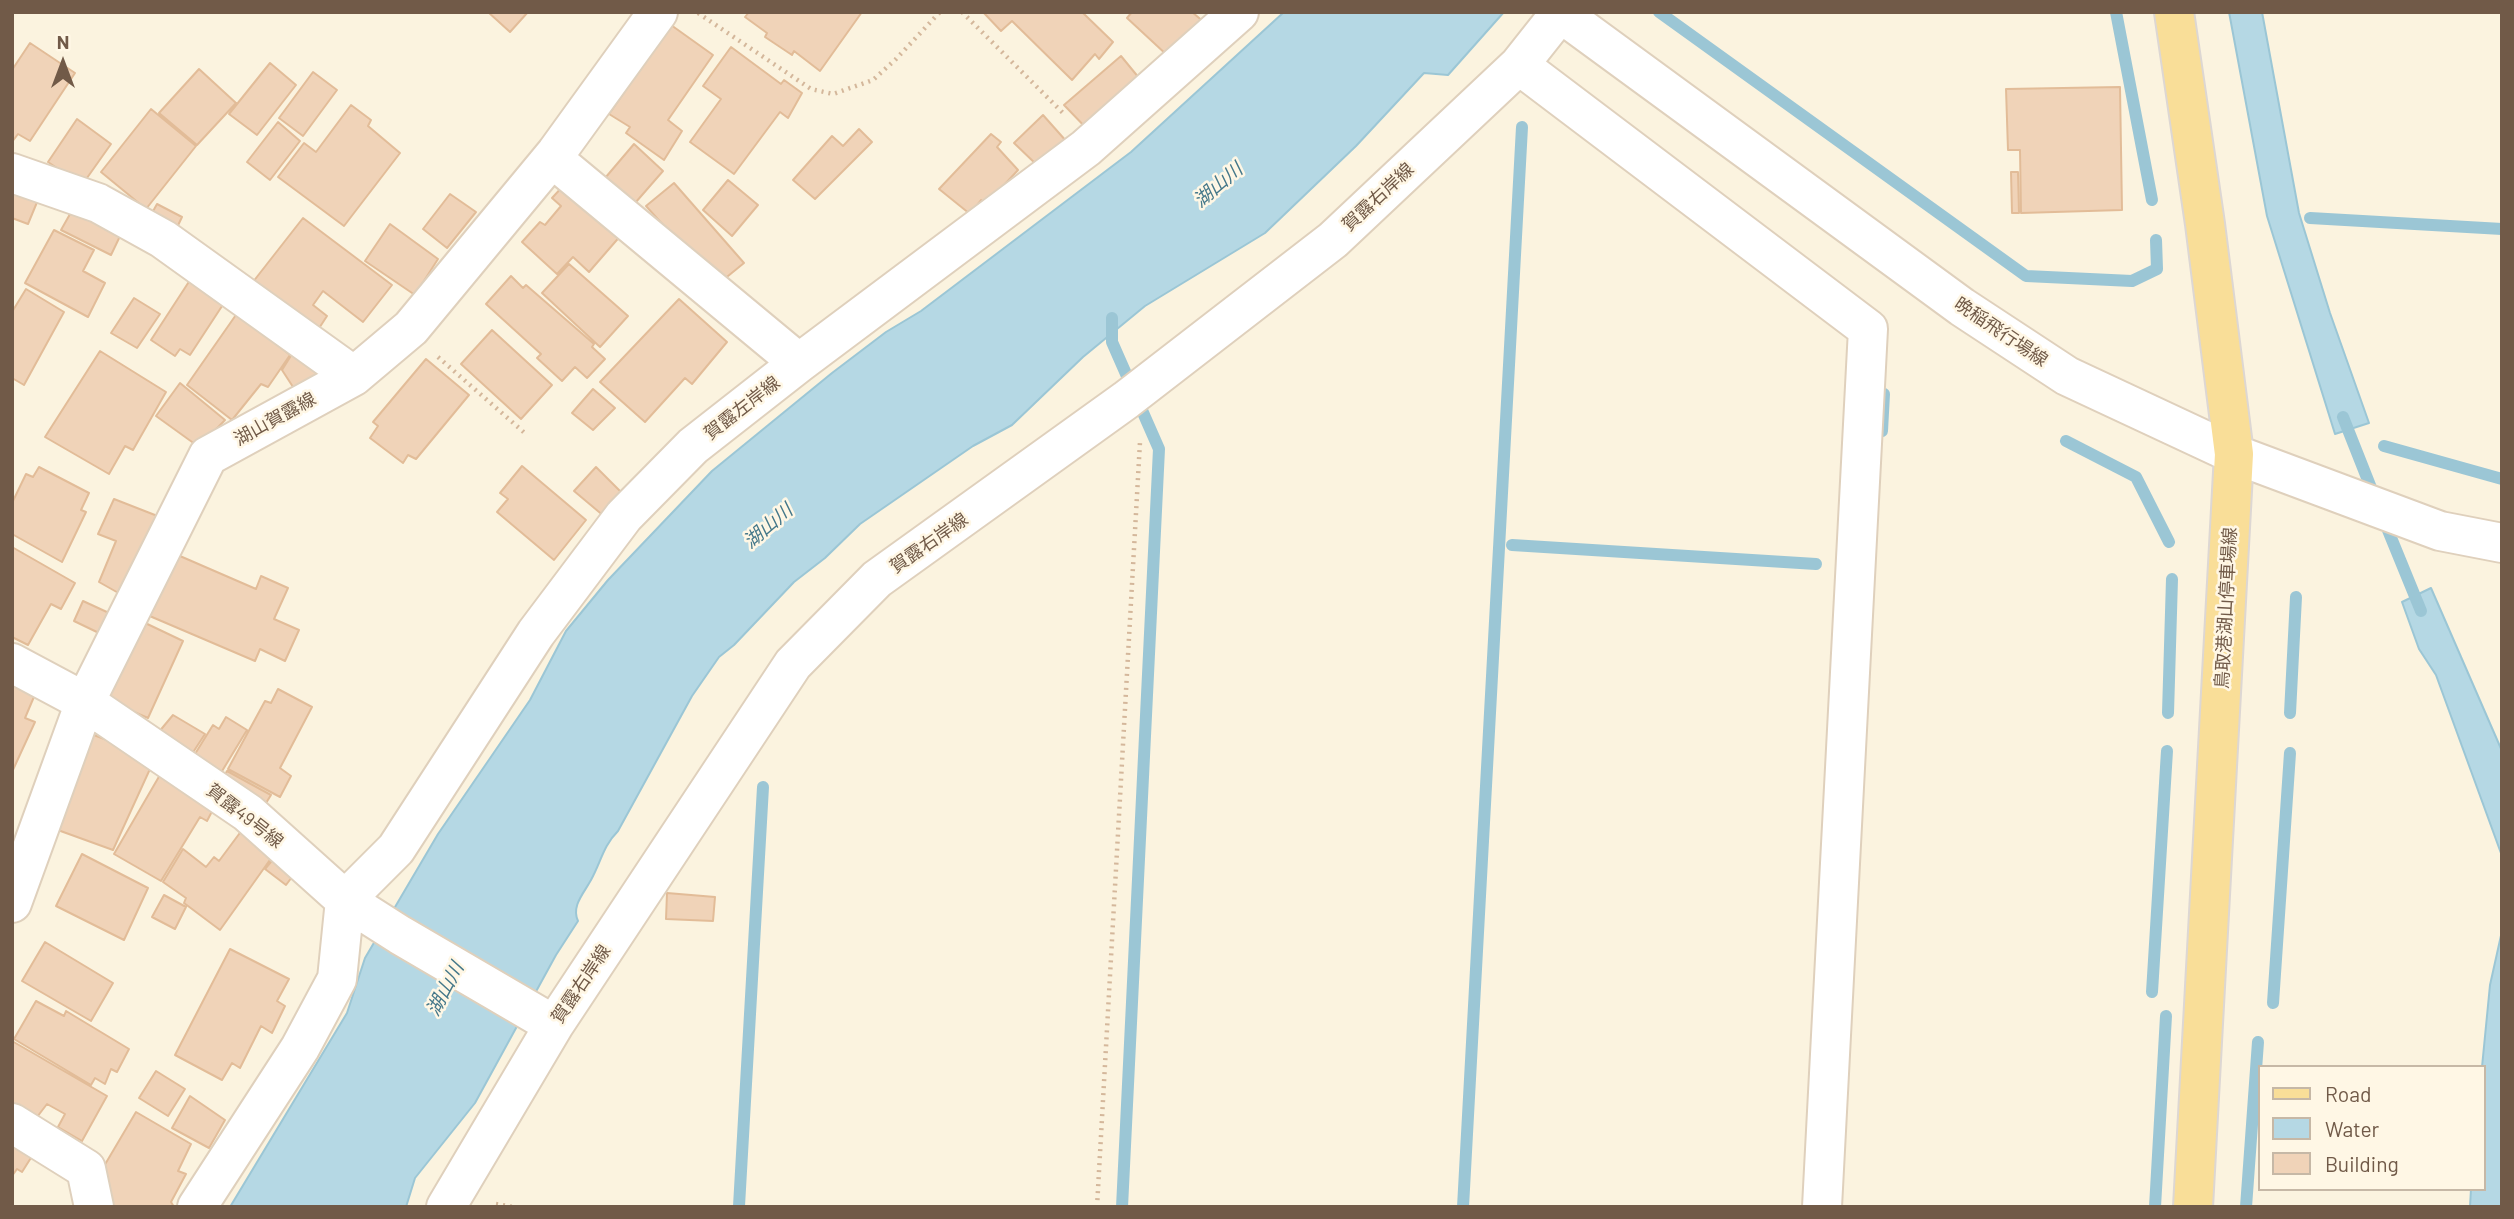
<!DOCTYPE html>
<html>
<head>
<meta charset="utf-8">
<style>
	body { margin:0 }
	#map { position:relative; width:2514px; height:1219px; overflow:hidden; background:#fbf3df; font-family:Barlow,sans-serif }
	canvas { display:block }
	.frame { position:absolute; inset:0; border:14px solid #715a48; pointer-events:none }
	.legend { position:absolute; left:2258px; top:1065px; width:228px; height:126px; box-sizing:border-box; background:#fff7e5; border:2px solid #c6b8a6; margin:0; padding:9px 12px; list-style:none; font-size:21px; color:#715a48 }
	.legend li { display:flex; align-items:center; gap:14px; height:35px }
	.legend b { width:35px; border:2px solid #c6b8a6 }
	.north { position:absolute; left:28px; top:28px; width:70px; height:70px; -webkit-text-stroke:5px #fff7e5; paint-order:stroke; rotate:0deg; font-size:19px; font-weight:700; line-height:28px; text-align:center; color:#715a48 }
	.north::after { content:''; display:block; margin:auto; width:24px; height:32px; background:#715a48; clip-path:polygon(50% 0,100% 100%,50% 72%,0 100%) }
</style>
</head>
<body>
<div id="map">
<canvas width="2514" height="1219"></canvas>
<div class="frame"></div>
<ul class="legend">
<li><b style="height:9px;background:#f9de98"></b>Road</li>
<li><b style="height:19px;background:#b5d8e4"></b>Water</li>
<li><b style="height:19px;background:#f0d3b8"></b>Building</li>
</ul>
<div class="north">N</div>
</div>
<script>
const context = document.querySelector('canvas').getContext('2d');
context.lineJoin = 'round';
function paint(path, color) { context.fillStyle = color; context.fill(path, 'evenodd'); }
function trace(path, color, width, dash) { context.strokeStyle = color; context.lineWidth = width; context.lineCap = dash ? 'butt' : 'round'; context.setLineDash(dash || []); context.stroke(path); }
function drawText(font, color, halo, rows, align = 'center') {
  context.font = font + ' Barlow,"Noto Sans JP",sans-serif'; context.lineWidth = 5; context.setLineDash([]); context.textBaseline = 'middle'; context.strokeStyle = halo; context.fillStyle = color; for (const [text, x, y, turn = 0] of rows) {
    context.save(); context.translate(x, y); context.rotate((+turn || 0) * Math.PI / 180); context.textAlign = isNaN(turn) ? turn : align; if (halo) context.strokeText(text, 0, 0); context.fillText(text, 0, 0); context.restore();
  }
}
const water = new Path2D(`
	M1284,12H1504L1448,75L1424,73L1356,146L1265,233L1145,306L1083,357L1012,425L973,446L860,524L825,558L794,582L734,645L719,657L692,696L618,831C603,846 601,862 591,880C584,893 571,906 578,921L556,955L475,1103L415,1178L406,1207H230L347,1013L365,958L438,834L530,700L566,631L608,580L712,471L832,373L886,332L921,311L1131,152Z
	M2229,12H2262L2299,213L2330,313L2369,423L2335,434L2267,216Z
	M2431,588L2502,751V856L2436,675L2419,649L2402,602Z
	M2502,931V1207H2470L2471,1189H2484V1067H2482L2490,985Z`);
paint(water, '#b5d8e4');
trace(water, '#9bc6d5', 2);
trace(new Path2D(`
	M1659,12L2026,276L2132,281L2157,269L2156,240
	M2116,12L2152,200
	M2310,218L2502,229
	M1112,318V342L1159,449L1122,1207
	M2343,417L2375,498
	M1882,431L1884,394
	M2066,441L2136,477L2169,542
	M2384,446L2502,479
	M2383,518L2421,611
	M1512,545L1816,564
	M2168,713L2172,579
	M2290,713L2296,597
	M2152,992L2167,751
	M2273,1003L2290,753
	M739,1206L763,787
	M1463,1207L1522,127
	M2155,1207L2166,1016
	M2246,1207L2258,1042`), '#9bc6d5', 12);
const building = new Path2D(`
	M488,12H528L510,32Z
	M749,12H862L820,71L794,51L792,55L765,37L767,33L745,17Z
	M983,12H1082L1113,42L1099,59L1095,54L1072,80L1012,21L1001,31Z
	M1132,12H1192L1205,23L1168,56L1127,18Z
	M671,25L713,55L668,120L682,131L664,160L626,133L630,127L609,114Z
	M30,43L75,73L30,141L18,134L12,142V70Z
	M731,47L781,84L784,80L802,93L788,118L780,112L734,174L690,142L721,99L703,86Z
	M1121,56L1144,84L1090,132L1064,105Z
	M270,63L296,85L257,135L229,114Z
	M199,69L236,103L197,145L159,113Z
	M313,72L337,90L303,136L279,118Z
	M2120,87L2122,210L2021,213L2020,150H2008L2006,89Z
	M351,105L371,120L368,126L400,153L344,226L278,177L304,143L316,152Z
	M151,109L196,146L146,209L101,172Z
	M1043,115L1067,142L1039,167L1014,143Z
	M77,119L111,144L82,185L48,162Z
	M278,122L300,141L270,180L247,162Z
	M859,129L872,142L815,199L793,180L832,136L843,146Z
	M991,134L1001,142L997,147L1018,170L992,198L985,203L981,200L970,214L939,189Z
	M634,144L663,171L629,210L600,184Z
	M2011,172H2018L2019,213H2012Z
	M728,180L758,205L732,236L703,210Z
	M674,183L744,263L717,285L646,206Z
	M12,184L40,195L28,224L12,218Z
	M565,184L622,234L589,272L573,257L557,274L522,242L540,222L545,225L561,206L552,198Z
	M450,194L476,212L447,248L423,229Z
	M157,204L182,217L172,238L146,224Z
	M74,207L122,232L111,255L61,230Z
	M303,218L392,285L363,322L323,291L313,305L327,316L314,336L249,287Z
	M390,224L438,259L415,295L365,261Z
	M54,230L94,250L83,271L105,283L88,317L25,283Z
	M569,264L628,316L600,347L542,293Z
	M511,276L523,288L526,285L594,344L592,347L605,359L587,378L575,367L562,381L537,358L541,354L486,304Z
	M192,277L226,300L190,355L180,349L175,356L151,340Z
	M26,289L64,312L24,385L12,378V312Z
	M134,298L160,314L137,348L111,333Z
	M679,299L727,342L692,384L685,378L645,422L600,382Z
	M238,312L290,355L268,387L261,384L232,420L187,385Z
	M492,330L552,385L521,419L461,364Z
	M100,351L166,392L133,450L125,446L109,474L45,437Z
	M292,354L324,373L295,390L282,370Z
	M426,359L469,395L416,459L408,455L403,463L370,438L378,426L373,422Z
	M180,383L225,420L199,447L156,416Z
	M593,389L615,408L593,430L572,413Z
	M522,466L586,520L554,560L497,512L508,499L500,493Z
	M39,467L89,493L81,510L86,512L62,562L12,534V503L26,474L33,477Z
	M596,467L623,494L605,517L574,491Z
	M114,499L160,517L122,595L99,582L116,541L98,534Z
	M12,547L75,583L61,609L51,604L28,645L12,637Z
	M173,553L256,589L261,576L288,588L274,619L299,630L285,661L260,649L255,661L145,614Z
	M83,601L109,613L101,634L74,621Z
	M141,621L183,641L148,718L104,699Z
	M12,674L39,685L25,718L35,722L12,772Z
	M278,689L312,707L280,768L291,776L280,797L228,769L265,701L271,703Z
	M173,715L205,734L188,760L153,739Z
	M226,717L247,730L216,781L190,762L213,725L219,729Z
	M91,734L155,758L113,850L55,829Z
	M164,768L218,800L207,821L200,817L161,881L114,854Z
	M227,771L271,795L266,803L223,779Z
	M245,826L277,850L220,930L184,903L186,898L163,882L183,849L206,867L214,857L219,861Z
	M82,854L148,888L124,940L56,906Z
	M275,857L295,873L286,885L265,869Z
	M667,893L715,897L713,921L666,919Z
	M164,895L186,907L175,929L152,917Z
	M45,942L113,983L91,1021L22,981Z
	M230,949L289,979L277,1001L285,1006L272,1033L261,1026L240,1068L232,1063L222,1080L175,1055Z
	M36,1001L64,1016L66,1011L129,1049L117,1072L111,1069L105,1084L95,1078L91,1085L14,1039Z
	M12,1041L107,1096L82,1141L58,1127L65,1114L47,1104L34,1121L12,1108Z
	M156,1071L185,1089L168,1116L139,1098Z
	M190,1096L225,1120L209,1148L172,1128Z
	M136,1112L191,1144L178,1171L186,1174L171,1202L174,1207H110L97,1178Z
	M12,1139L34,1153L22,1172L17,1169L12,1176Z`);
paint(building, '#f0d3b8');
trace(building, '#e2bc98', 2);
const minor = new Path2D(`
	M1559,12L1962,307L2067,376L2234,454L2440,531L2502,543
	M1519,65L1868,329L1822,1207
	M552,158L799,363
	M12,173L98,203L163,239L354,376
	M12,663L85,702L248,813L345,900L400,935L554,1025
	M12,903L85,702L208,456L354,376L411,328L556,153L658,12
	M12,1123L86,1169L94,1207
	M197,1207L300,1048L337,979L345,900L396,849L536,633L624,516L693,446L799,363L1086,148L1239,12
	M446,1207L554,1025L793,664L877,579L1126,400L1333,240L1519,65L1561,12`);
const major = new Path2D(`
	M2174,12L2205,224L2234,454L2193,1207`);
trace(minor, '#dfd0bc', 42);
trace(major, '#ddd7d3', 42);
trace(new Path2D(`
	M962,12L1063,113
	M698,13L811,89L833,94L873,80L896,59L940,12
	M438,357L527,435
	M496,1204L513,1207
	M1097,1207L1140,442`), '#d4b79b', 4.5, [2, 5]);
trace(minor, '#fff', 38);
trace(major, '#f9de98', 38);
drawText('18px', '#715a48', '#fff7e5', [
	["賀露右岸線",1378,197,-43],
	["晩稲飛行場線",2001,332,34],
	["賀露左岸線",742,408,-38],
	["湖山賀露線",275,419,-29],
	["賀露右岸線",929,543,-35],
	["鳥取港湖山停車場線",2226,608,-87],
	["賀露49号線",245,816,38],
	["賀露右岸線",581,984,-56]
]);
drawText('italic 19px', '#45788a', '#fff7e5', [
	["湖山川",1218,185,-40],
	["湖山川",768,526,-40],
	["湖山川",445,989,-62]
]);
</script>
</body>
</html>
